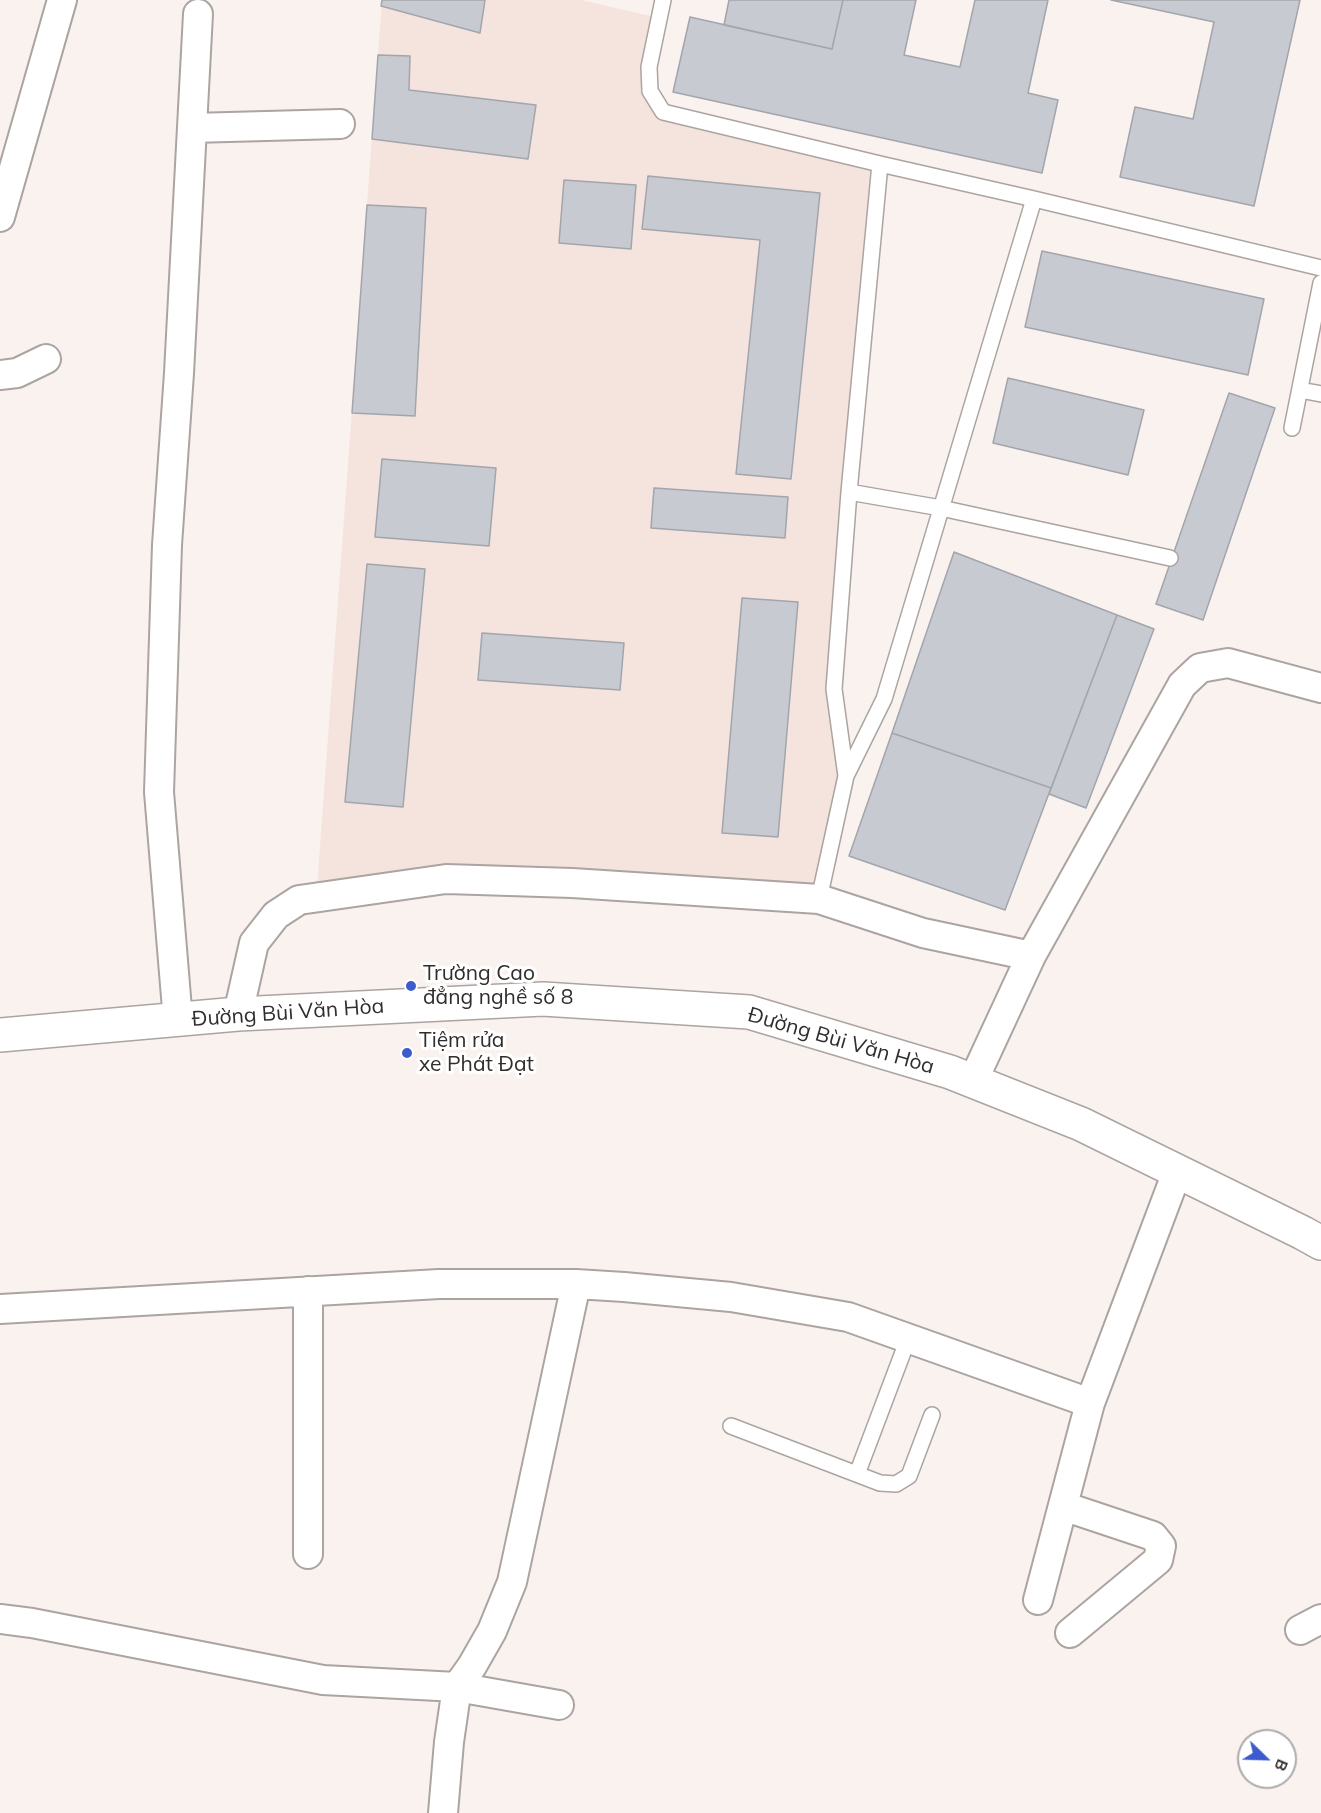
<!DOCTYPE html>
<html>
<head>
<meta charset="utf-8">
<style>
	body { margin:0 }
	#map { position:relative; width:1321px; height:1813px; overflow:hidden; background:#faf2ef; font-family:Mulish,sans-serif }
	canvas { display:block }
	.north { position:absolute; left:1237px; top:1729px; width:60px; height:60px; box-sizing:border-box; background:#fff; border:2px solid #acabab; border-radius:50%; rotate:113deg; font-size:16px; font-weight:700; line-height:24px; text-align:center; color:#302d2c }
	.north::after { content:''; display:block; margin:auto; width:21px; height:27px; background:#3d5bcd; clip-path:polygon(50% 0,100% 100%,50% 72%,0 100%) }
</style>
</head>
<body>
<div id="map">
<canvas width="1321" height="1813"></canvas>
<div class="north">B</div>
</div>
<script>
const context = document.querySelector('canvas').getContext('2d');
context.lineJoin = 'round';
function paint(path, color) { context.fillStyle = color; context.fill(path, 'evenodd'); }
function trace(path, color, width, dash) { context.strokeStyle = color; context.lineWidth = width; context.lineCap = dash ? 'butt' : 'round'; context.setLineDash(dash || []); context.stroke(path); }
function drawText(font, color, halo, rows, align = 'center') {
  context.font = font + ' Mulish,sans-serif'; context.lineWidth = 6; context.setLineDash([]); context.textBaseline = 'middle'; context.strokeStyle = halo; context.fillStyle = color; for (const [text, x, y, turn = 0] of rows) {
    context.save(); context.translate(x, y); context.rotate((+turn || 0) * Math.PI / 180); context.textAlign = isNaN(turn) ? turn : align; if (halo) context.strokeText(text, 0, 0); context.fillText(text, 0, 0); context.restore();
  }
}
paint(new Path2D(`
	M382,0H581L659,18L649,67L663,112L880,164L834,689L846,776L821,889L317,887Z`), '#f4e4dd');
const building = new Path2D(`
	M382,0H485L480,33L381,6Z
	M729,0H843L832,49L724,25Z
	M843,0H916L904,55L960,67L975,0H1048L1028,93L1058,100L1042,173L673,92L690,17L832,49Z
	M1111,0H1300L1254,206L1120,177L1135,107L1193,119L1214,22Z
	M378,55L410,56L409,90L536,105L528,159L372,139Z
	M648,176L820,193L791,479L736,474L760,240L642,229Z
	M564,180L636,185L631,249L559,243Z
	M367,205L426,208L415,416L352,413Z
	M1042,251L1264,299L1248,375L1025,327Z
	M1008,378L1144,410L1128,475L993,443Z
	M1229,393L1275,408L1203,620L1156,604Z
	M382,459L496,468L489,546L375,537Z
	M654,488L788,497L785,538L651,528Z
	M954,552L1117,615L1051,788L892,733Z
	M367,564L425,569L403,807L345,802Z
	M742,598L798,602L778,837L722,833Z
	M1117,615L1154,629L1086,808L1049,794Z
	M482,633L624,643L620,690L478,680Z
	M892,733L1051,788L1005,910L849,856Z`);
paint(building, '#c8cad1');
trace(building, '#a2a5ab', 1.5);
const service = new Path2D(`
	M663,0L649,67L650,91L663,112L880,164L849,492L834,689L846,776
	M880,164L1034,199L1321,268
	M1300,390L1321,394
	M1292,428L1321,283
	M849,492L941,508L1170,558
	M819,899L846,776L884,699L1034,199
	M731,1426L880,1483L896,1484L909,1476L932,1415
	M857,1474L908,1339`);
const minor = new Path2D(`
	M192,128L340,124
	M0,217L62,0
	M0,375L17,373L46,359
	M238,1014L254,943L276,915L299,900L446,879L572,883L819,899L923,933L1031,956
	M178,1021L159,792L167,545L179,373L198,14
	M973,1081L1031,956L1182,685L1200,668L1228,663L1321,688
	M308,1291V1554
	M0,1309L439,1284H576L624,1287L731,1297L848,1317L1090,1403L1177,1172
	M1063,1506L1153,1536L1161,1546L1158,1560L1070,1633
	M1038,1600L1090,1403
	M0,1619L32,1623L323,1680L457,1687L559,1705
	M1300,1630L1321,1619
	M443,1813L449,1742L457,1687L472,1666L492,1631L512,1582L576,1284`);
const primary = new Path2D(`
	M0,1035L238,1014L543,999L749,1012L950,1072L1081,1124L1303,1233L1321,1243`);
trace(service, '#aba4a0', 18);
trace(minor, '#aba4a0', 32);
trace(primary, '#aba4a0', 36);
trace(service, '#fff', 15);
trace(minor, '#fff', 28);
trace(primary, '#fff', 33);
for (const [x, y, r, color] of [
	[411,986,6,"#3d5bcd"],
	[407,1053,6,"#3d5bcd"]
]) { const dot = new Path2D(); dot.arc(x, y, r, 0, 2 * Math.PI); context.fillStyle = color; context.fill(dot); trace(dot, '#fff', 2); }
drawText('21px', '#302d2c', '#fff', [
	["Trường Cao",423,974],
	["đẳng nghề số 8",423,998],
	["Tiệm rửa",419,1041],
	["xe Phát Đạt",419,1065]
], 'left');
drawText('21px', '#302d2c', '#fff', [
	["Đường Bùi Văn Hòa",288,1013,-4],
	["Đường Bùi Văn Hòa",841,1041,16]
]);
</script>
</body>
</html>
